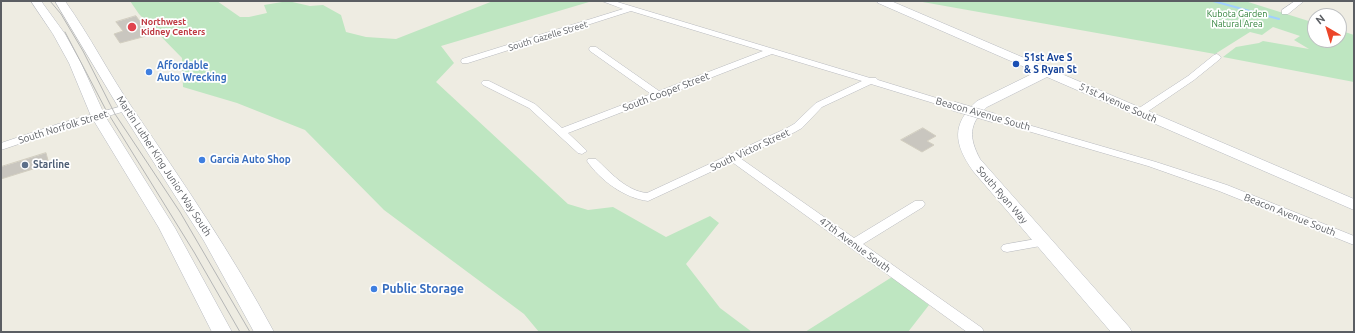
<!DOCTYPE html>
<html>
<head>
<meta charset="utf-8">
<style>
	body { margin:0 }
	#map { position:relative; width:1355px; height:333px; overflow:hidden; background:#eeece2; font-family:Ubuntu,sans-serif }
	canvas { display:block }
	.frame { position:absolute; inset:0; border:2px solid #5b5e63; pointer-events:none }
	.north { position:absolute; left:1307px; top:8px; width:40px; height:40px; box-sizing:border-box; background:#fff; border:1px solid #bdbfc1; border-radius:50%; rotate:322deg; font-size:11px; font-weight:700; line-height:16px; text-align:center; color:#5b5e63 }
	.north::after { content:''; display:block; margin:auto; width:14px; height:18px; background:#ec462a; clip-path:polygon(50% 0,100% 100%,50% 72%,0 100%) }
</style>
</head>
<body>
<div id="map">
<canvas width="1355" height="333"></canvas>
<div class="frame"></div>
<div class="north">N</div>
</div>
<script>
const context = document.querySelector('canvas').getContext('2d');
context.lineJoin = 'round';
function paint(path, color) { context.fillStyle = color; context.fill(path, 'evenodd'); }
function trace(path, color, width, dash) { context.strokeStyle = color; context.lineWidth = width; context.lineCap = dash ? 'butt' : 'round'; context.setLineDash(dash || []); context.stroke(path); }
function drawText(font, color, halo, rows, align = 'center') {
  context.font = font + ' Ubuntu,sans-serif'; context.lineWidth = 3.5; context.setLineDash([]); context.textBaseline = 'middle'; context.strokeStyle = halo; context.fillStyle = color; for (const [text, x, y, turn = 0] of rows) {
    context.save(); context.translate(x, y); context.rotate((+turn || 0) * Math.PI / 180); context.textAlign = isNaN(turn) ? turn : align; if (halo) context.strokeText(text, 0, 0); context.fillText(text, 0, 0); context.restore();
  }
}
paint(new Path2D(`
	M130,1H217L240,17H249L267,13L264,5L288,1L310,6L323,5L341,15L346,32L366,37L396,39L493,1L589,2L441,46L454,63L436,82L568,204L588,210L613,207L666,237L710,216L719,223L686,264L720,308L752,332H539L524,314L384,210L305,130L237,103L183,87L182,58L139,14Z
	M917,1H1245L1315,23V40H1339V30L1354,35V82L1223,57L1236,47L1259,43L1263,41L1309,49L1294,40L1300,36L1273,27L1262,35L1250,32L1215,54Z
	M892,277L929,305L908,332H805Z`), '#bee6c1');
trace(new Path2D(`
	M1213,1L1279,19`), '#a1d0ff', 2);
const building = new Path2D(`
	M136,16L150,35L120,43L114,34L123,31L116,22Z
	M923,128L936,136L927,141L934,145L922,152L901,140Z
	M46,153L49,164L1,179V167Z`);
paint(building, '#c9c6bf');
trace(building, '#d2cec0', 1);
const street = new Path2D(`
	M602,1H614L870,78H876L878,80L956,104L958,106L953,109L871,84L822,107L802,128L795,132L740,158L854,238L915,201H923L925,204L923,207L863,244L982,328L984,332H967L732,162L648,201C624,198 600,180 587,161L588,159H596C610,172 626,191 647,193L787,128L794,124L816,103L862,81L772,54L568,133L587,151L582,154L578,153L529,108L483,85L481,83L483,81H489L535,104L562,128L651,94L590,51L589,49L590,47H596L659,91L763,51L631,11L468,63H462L461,61L462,59L623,9Z
	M1295,1H1304L1288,14H1282V10Z
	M1217,54L1221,57L1220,59L1194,80L1144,114H1136L1135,112L1136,110L1188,76L1214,55Z
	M126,105L129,106L131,108L129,110L66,128L1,150V143L58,124Z
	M994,115L1156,162L1227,185L1354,236V245L1219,191L1148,166L990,120L989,118Z
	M1042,238L1046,239L1048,242L1046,245L1007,252L1003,251L1001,248L1003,245L1007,244Z`);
const secondary = new Path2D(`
	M31,1H41L65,34L81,63L105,116L175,228L232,332H212L159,228L91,116L69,63L53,34Z
	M55,1H65C90,36 109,74 133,109C183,182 232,254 274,332H254L204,241L119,108Z
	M877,1H891L1354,199V210L1047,77L987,107C968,124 969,138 980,159L1129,327L1132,332H1111L973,171C954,144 951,124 977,101L1036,72L878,3Z`);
trace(street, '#b8babf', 1);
trace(secondary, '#b8bbc1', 1);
paint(street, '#fff');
paint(secondary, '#fff');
trace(new Path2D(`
	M50,1L61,14L83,51L115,114L180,212L250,332
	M65,32L106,110L194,252L240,332`), '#b5b6b6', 1);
const streetBridge = new Path2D(`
	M953,106L994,118`);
trace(streetBridge, '#b8babf', 10, []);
trace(streetBridge, '#fff', 9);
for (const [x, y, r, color] of [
	[132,27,5,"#e0444e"],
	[1016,64,4,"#1a4fb4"],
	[149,72,4,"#3f7fe0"],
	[202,160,4,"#3f7fe0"],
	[25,165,4,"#5c6f8a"],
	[374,289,4,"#3f7fe0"]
]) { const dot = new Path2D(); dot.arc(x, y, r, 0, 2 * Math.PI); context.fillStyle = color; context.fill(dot); trace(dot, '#fff', 1.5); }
drawText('9px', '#32833c', '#fff', [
	["Kubota Garden",1237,14],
	["Natural Area",1237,24]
]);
drawText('bold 9px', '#be3a42', '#fff', [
	["Northwest",141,22],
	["Kidney Centers",141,32]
], 'left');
drawText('9px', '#5b5e63', '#fff', [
	["South Gazelle Street",548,36,-17]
]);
drawText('bold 10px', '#164399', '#fff', [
	["51st Ave S",1024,58],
	["& S Ryan St",1024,70]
], 'left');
drawText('bold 10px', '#366cbe', '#fff', [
	["Affordable",157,66],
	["Auto Wrecking",157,78],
	["Garcia Auto Shop",210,160]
], 'left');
drawText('10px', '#5b5e63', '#fff', [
	["South Cooper Street",666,92,-21],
	["51st Avenue South",1118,103,24],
	["Beacon Avenue South",983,114,16],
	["South Norfolk Street",63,127,-17],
	["South Victor Street",750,150,-25],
	["Martin Luther King Junior Way South",164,166,57],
	["South Ryan Way",1002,195,49],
	["Beacon Avenue South",1290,215,22],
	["47th Avenue South",855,245,36]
]);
drawText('bold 10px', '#4e5e75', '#fff', [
	["Starline",33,165]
], 'left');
drawText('bold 12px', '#366cbe', '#fff', [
	["Public Storage",382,289]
], 'left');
</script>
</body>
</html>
